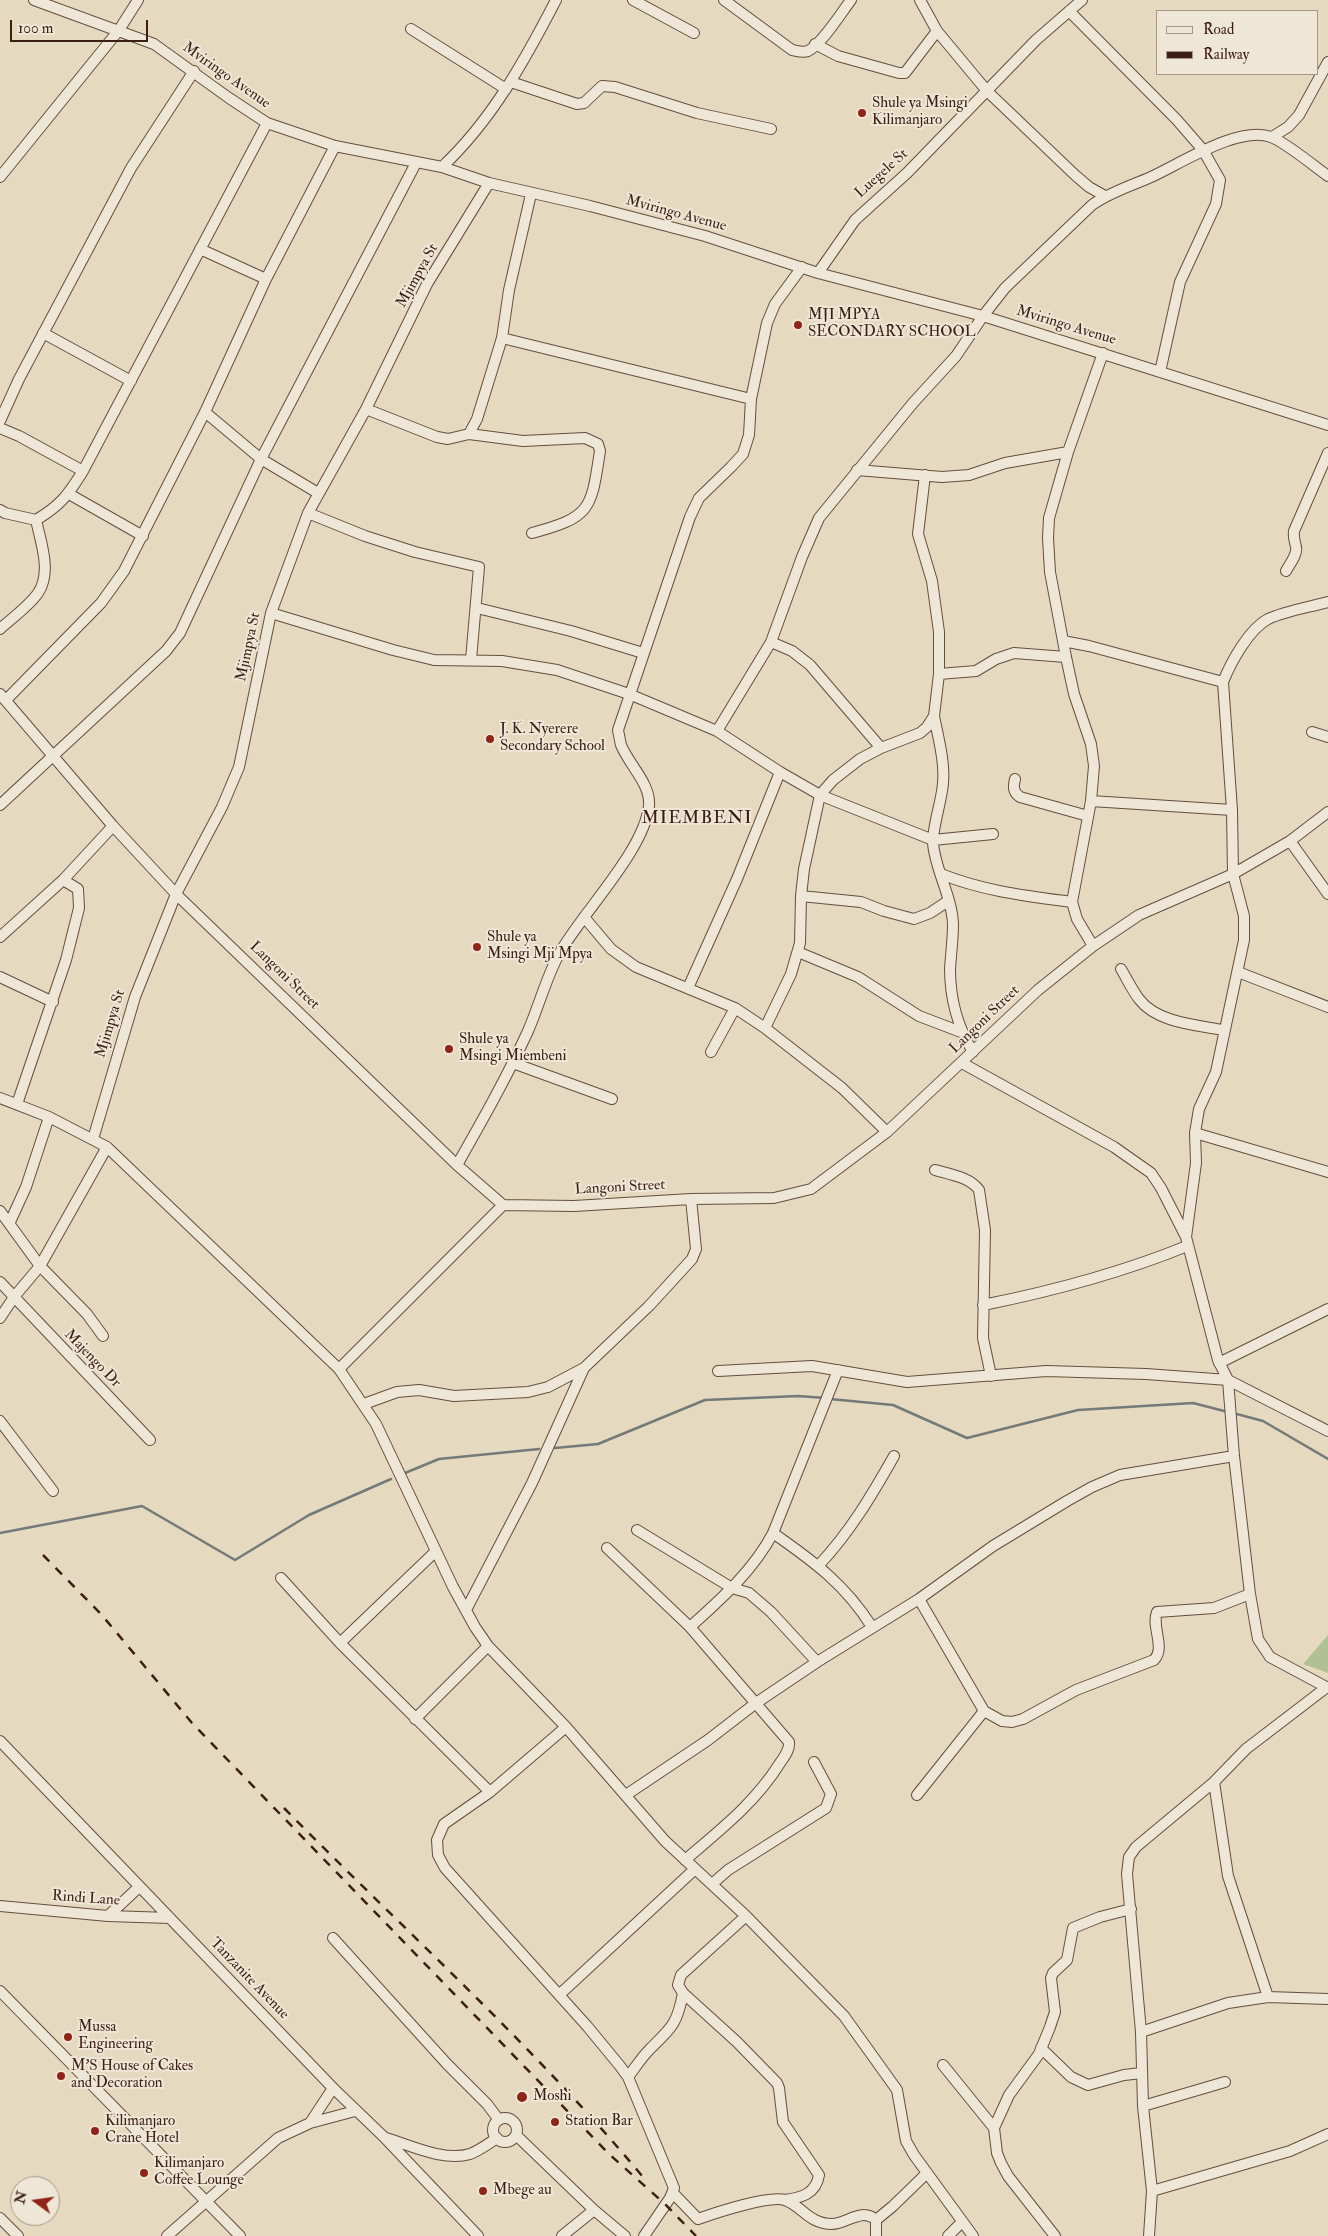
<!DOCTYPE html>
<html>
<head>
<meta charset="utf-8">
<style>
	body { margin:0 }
	#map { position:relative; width:1328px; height:2236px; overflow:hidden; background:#e5d9c0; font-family:"IM FELL Double Pica",serif }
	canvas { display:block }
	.legend { position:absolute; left:1156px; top:10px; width:162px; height:65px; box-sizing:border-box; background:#eee6d6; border:1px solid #a79688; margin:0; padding:6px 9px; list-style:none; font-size:15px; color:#3d1e12 }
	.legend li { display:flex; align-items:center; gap:10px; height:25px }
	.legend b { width:25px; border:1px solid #a79688 }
	.north { position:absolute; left:10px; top:2176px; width:50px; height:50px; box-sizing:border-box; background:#eee6d6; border:1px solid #a79688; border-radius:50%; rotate:284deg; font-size:14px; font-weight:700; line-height:20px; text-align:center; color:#3d1e12 }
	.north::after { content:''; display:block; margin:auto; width:18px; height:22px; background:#8f2418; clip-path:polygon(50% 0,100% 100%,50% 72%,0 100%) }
	.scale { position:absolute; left:10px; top:20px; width:138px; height:22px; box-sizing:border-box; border:2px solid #3d1e12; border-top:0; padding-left:6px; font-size:15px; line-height:18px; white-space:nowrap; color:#3d1e12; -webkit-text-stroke:4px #eee6d6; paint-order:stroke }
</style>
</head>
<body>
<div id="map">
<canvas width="1328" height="2236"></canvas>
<ul class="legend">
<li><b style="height:6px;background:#eee6d6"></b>Road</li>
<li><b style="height:6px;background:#3d1e12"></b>Railway</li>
</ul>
<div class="north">N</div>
<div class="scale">100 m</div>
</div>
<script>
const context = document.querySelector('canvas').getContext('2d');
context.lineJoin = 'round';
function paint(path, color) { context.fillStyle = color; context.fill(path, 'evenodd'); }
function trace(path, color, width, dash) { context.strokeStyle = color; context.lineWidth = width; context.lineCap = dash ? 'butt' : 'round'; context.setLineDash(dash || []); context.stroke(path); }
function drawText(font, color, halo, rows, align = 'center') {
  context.font = font + ' "IM FELL Double Pica",serif'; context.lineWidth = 4; context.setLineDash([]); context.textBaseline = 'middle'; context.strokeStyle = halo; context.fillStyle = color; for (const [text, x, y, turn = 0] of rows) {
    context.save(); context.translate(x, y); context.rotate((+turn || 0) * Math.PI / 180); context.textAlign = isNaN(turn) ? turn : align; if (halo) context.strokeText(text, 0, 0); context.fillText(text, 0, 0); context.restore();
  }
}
paint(new Path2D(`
	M1328,1635V1673L1303,1664Z`), '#b1c095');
trace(new Path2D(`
	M830,1399L893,1405L967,1438L1078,1410L1193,1403L1228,1412
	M1233,1413L1263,1421L1328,1459
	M555,1448L598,1444L705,1400L798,1396L825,1398
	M405,1473L439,1459L539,1449
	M0,1533L142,1506L235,1560L309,1515L391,1479`), '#747a78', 2.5);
const street = new Path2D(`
	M34,0L154,44L229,98L267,123L335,146L442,167L489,183L590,206L705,236L818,273L983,316L1328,425
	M633,0L694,33
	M724,0L792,50C798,51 802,53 808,51C822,44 841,13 851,0
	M920,0L937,31L987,91L1075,175L1089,187L1105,196
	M1069,11L1177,120L1203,150L1220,180L1216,204L1180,282L1160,372
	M411,29L506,89
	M815,44L838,56L899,73H905L937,31
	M511,82L577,104L584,103L602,86L615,87L697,113L771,129
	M1272,137L1288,127L1299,115L1328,62
	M442,167C492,120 525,60 556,0
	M0,177L119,30L138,0
	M200,249L266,279
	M818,273L855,220L907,173L1036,40L1082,0
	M43,333L131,381
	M502,338L751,399
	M366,409L437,437L448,439L469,434L477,419L502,338L509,290L531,194
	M205,412L261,459L318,493
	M0,421L19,379L131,168L194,71
	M0,428L19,436L83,471
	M469,434L523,441L585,438L598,444L600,451C591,509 592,517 532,533
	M857,470L942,477L969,475L1005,463L1068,452
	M925,475L918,534L932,581L939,632V674
	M69,494L143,536
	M0,510L5,513L36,520C61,505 68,495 83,471L267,123
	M308,513L365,536L415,552L479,567L471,660
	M1286,571C1289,565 1298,554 1296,547C1295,541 1293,538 1294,531L1328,453
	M477,608L571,631L643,653
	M271,613L393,650L434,660L502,661L557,670L629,694L717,731L780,772L820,795L933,840L993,834
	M0,629C11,619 30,605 38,593C52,572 41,543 36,520
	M1063,641L1089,646L1223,682
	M771,642L792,651L810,665L881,748
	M0,694L113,826L176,894L457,1165L503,1205L574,1206L691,1199L774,1198L811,1189L887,1132L1038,990L1093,946L1139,915L1233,874L1290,841L1328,812
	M6,700L101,603L124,571L205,412L266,279L335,146
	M934,716C938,737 945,761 943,783C942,800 932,829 933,843C935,870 952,896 953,924C953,939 951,954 950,969C950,998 958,1028 973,1052
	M717,731L771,642L802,557L819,518L913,403L956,356L983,316L1005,288L1092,205C1110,192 1131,186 1151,177C1180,164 1239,125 1271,137C1285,142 1314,166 1328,176
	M1312,732L1328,737
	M1015,779C1013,787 1013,792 1020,797L1088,816
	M1091,801L1232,810
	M0,805L166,651L180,633L261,459L416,163
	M1290,841L1328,894
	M941,874C983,891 1027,896 1072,902
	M801,896L861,902L884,911L914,919L930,913L948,901
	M584,917L611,949L636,967L735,1008L765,1028L842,1088L887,1132
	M0,937L63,880L113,826
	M1093,946L1077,919L1072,902L1091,801L1094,766L1091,744L1074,694L1066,657L1050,572L1048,538L1049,518L1068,452L1103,353
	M798,952L858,977L919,1016L961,1032
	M1121,969C1127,979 1132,990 1139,999C1157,1023 1197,1025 1223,1030
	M1238,972L1328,1007
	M0,977L53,1002
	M688,988L737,879L780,772
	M765,1028L791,974L800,943L801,896L804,869L820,795L833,780L860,759L881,748L920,733L927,727L934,716L939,674L976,671L996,659L1014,653L1066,657
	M711,1052L735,1008
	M513,1063L612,1099
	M962,1063L1114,1147L1151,1173L1161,1188L1186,1237L1218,1360L1228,1380L1234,1456L1250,1594L1258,1639L1270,1657L1328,1688
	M0,1098L49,1117L107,1147L339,1369L376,1424L453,1587L475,1627L488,1646L566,1727L665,1841L746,1916L844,2016L897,2090L906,2141L914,2155L973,2236
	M17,1104L66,960L79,908L78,889L63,880
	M1195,1133L1328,1172
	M93,1139L135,997L176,894L222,807L239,767L271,613L308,513L366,409L427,284L489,183
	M457,1165C482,1121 507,1077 528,1031C539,1006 546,978 559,954C582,913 644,851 649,806C651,784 629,765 621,745C620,741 619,735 618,730L690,517L699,498L731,467L743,454L749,435L751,399L767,323L775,304L802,267
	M935,1170C949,1174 970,1177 979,1190L985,1230L983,1338L991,1376
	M0,1211L40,1266L87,1314L103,1336
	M10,1222L26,1187L49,1117
	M1186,1237L1196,1163L1195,1133L1199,1109L1216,1072L1244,940V916L1233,874L1232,810L1223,682C1231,662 1249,629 1268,619C1285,611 1310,607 1328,602
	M0,1282L150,1440
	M983,1305C1053,1291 1121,1273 1187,1246
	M0,1318L14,1297L40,1266L107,1147
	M1219,1363L1328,1309
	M339,1369L503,1205
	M718,1371L812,1366L907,1382L1046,1371L1146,1374L1228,1380L1328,1431
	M364,1404L397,1392L419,1390L454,1396L528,1392L548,1387L584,1368
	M0,1421L53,1491
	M637,1530L732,1588L749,1593L771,1612L817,1662
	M773,1533C813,1561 845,1584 872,1627
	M607,1548L690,1627L789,1742C790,1750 784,1757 780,1763C755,1803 720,1830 685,1860
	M819,1565C850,1532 872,1495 894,1456
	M281,1578L340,1643L490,1792
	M919,1599L984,1711L1002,1721L1012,1722L1023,1719L1076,1690L1154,1660C1166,1648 1151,1627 1157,1612L1214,1608L1250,1594
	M466,1610L532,1483L584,1368L649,1306L692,1259L696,1249L691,1199
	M690,1627C721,1599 753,1571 773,1533L838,1370
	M340,1643L436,1551
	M415,1719L488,1646
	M566,1727L490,1792L444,1824L437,1840L438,1855L445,1868L587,2026L620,2066L628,2077L674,2188L670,2198L644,2236
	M0,1741L333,2088L385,2138L478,2236
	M1214,1782L1228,1876L1268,1997
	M626,1795L708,1740L756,1703L817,1662L919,1599L993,1546L1067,1501L1092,1487L1120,1475L1234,1456
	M917,1795L984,1711
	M712,1884L728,1870L826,1808L831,1794L814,1762
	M0,1906L108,1916L170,1918
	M108,1916L139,1887
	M333,1938L447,2064L487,2104L499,2120
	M0,1991L240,2236
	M683,1993L737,2042L777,2083L779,2088L783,2122L819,2175C816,2194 801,2198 784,2200
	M559,1995L695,1869
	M1141,2032L1228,2003L1268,1997L1328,1999
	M1041,2048L1071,2077L1088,2085L1124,2075L1142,2073
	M943,2065L994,2128
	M628,2077C635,2068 641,2058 650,2049C671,2028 677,2025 683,1993L678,1985L681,1975L746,1916
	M1143,2106L1225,2082
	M493 2130a12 12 0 1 1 24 0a12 12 0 1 1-24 0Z
	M310,2123L333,2088
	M516,2135L594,2210L625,2236
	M386,2138C410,2145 444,2162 470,2154C480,2150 488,2144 497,2138
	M1152,2191L1290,2151L1328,2134
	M673,2193L698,2219C715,2213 769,2195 785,2200C802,2206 809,2224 832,2224C847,2224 861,2207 876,2220V2236
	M0,2218L18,2236
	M876,2220L893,2206L926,2174
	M167,2236L278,2138L310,2123L355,2111
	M562,2236L594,2210
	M948,2236L962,2222
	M1055,2236L1008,2176L1001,2163L997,2153L994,2128L1009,2095L1039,2054L1050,2027L1055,2012L1051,1978L1053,1973L1067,1960L1073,1928L1100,1917L1131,1909
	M1149,2236L1152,2191L1143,2106L1141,2032L1127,1874L1129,1857L1136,1847L1214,1782L1246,1749L1327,1687`);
trace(street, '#674d3e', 12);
trace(street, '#eee6d6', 10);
trace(new Path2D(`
	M43,1555L101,1614L192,1723L609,2154L665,2204L696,2236
	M284,1808C404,1930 533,2045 643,2177`), '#3d1e12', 2.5, [9, 9]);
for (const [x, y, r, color] of [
	[862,113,5,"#8f2418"],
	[798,325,5,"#8f2418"],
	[490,739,5,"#8f2418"],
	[477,947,5,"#8f2418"],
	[449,1049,5,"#8f2418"],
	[68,2037,5,"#8f2418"],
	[61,2076,5,"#8f2418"],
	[522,2097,6,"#8f2418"],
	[555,2122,5,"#8f2418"],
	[95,2131,5,"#8f2418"],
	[144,2173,5,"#8f2418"],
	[483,2191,5,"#8f2418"]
]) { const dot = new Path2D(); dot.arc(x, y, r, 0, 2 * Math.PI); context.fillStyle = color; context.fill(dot); trace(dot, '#eee6d6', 2); }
drawText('15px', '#3d1e12', '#eee6d6', [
	["Mviringo Avenue",226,76,35],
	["Luegele St",882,174,-42],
	["Mviringo Avenue",676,214,15],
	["Mjimpya St",418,276,-61],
	["Mviringo Avenue",1066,326,17],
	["Mjimpya St",249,647,-78],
	["Langoni Street",284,976,44],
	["Langoni Street",985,1020,-44],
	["Mjimpya St",111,1024,-73],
	["Langoni Street",620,1188,-3],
	["Majengo Dr",92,1359,46],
	["Rindi Lane",86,1899,4],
	["Tanzanite Avenue",249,1979,46]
]);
drawText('15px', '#3d1e12', '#eee6d6', [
	["Shule ya Msingi",872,104],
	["Kilimanjaro",872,121],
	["MJI MPYA",808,316],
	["SECONDARY SCHOOL",808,333],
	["J. K. Nyerere",500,730],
	["Secondary School",500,747],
	["Shule ya",487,938],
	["Msingi Mji Mpya",487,955],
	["Shule ya",459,1040],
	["Msingi Miembeni",459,1057],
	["Mussa",78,2028],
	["Engineering",78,2045],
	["M'S House of Cakes",71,2067],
	["and Decoration",71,2084],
	["Moshi",533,2097],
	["Kilimanjaro",105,2122],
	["Crane Hotel",105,2139],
	["Station Bar",565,2122],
	["Kilimanjaro",154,2164],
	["Coffee Lounge",154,2181],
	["Mbege au",493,2191]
], 'left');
context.letterSpacing = '1px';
drawText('18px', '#3d1e12', '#eee6d6', [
	["MIEMBENI",697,819]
]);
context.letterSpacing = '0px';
</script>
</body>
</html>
